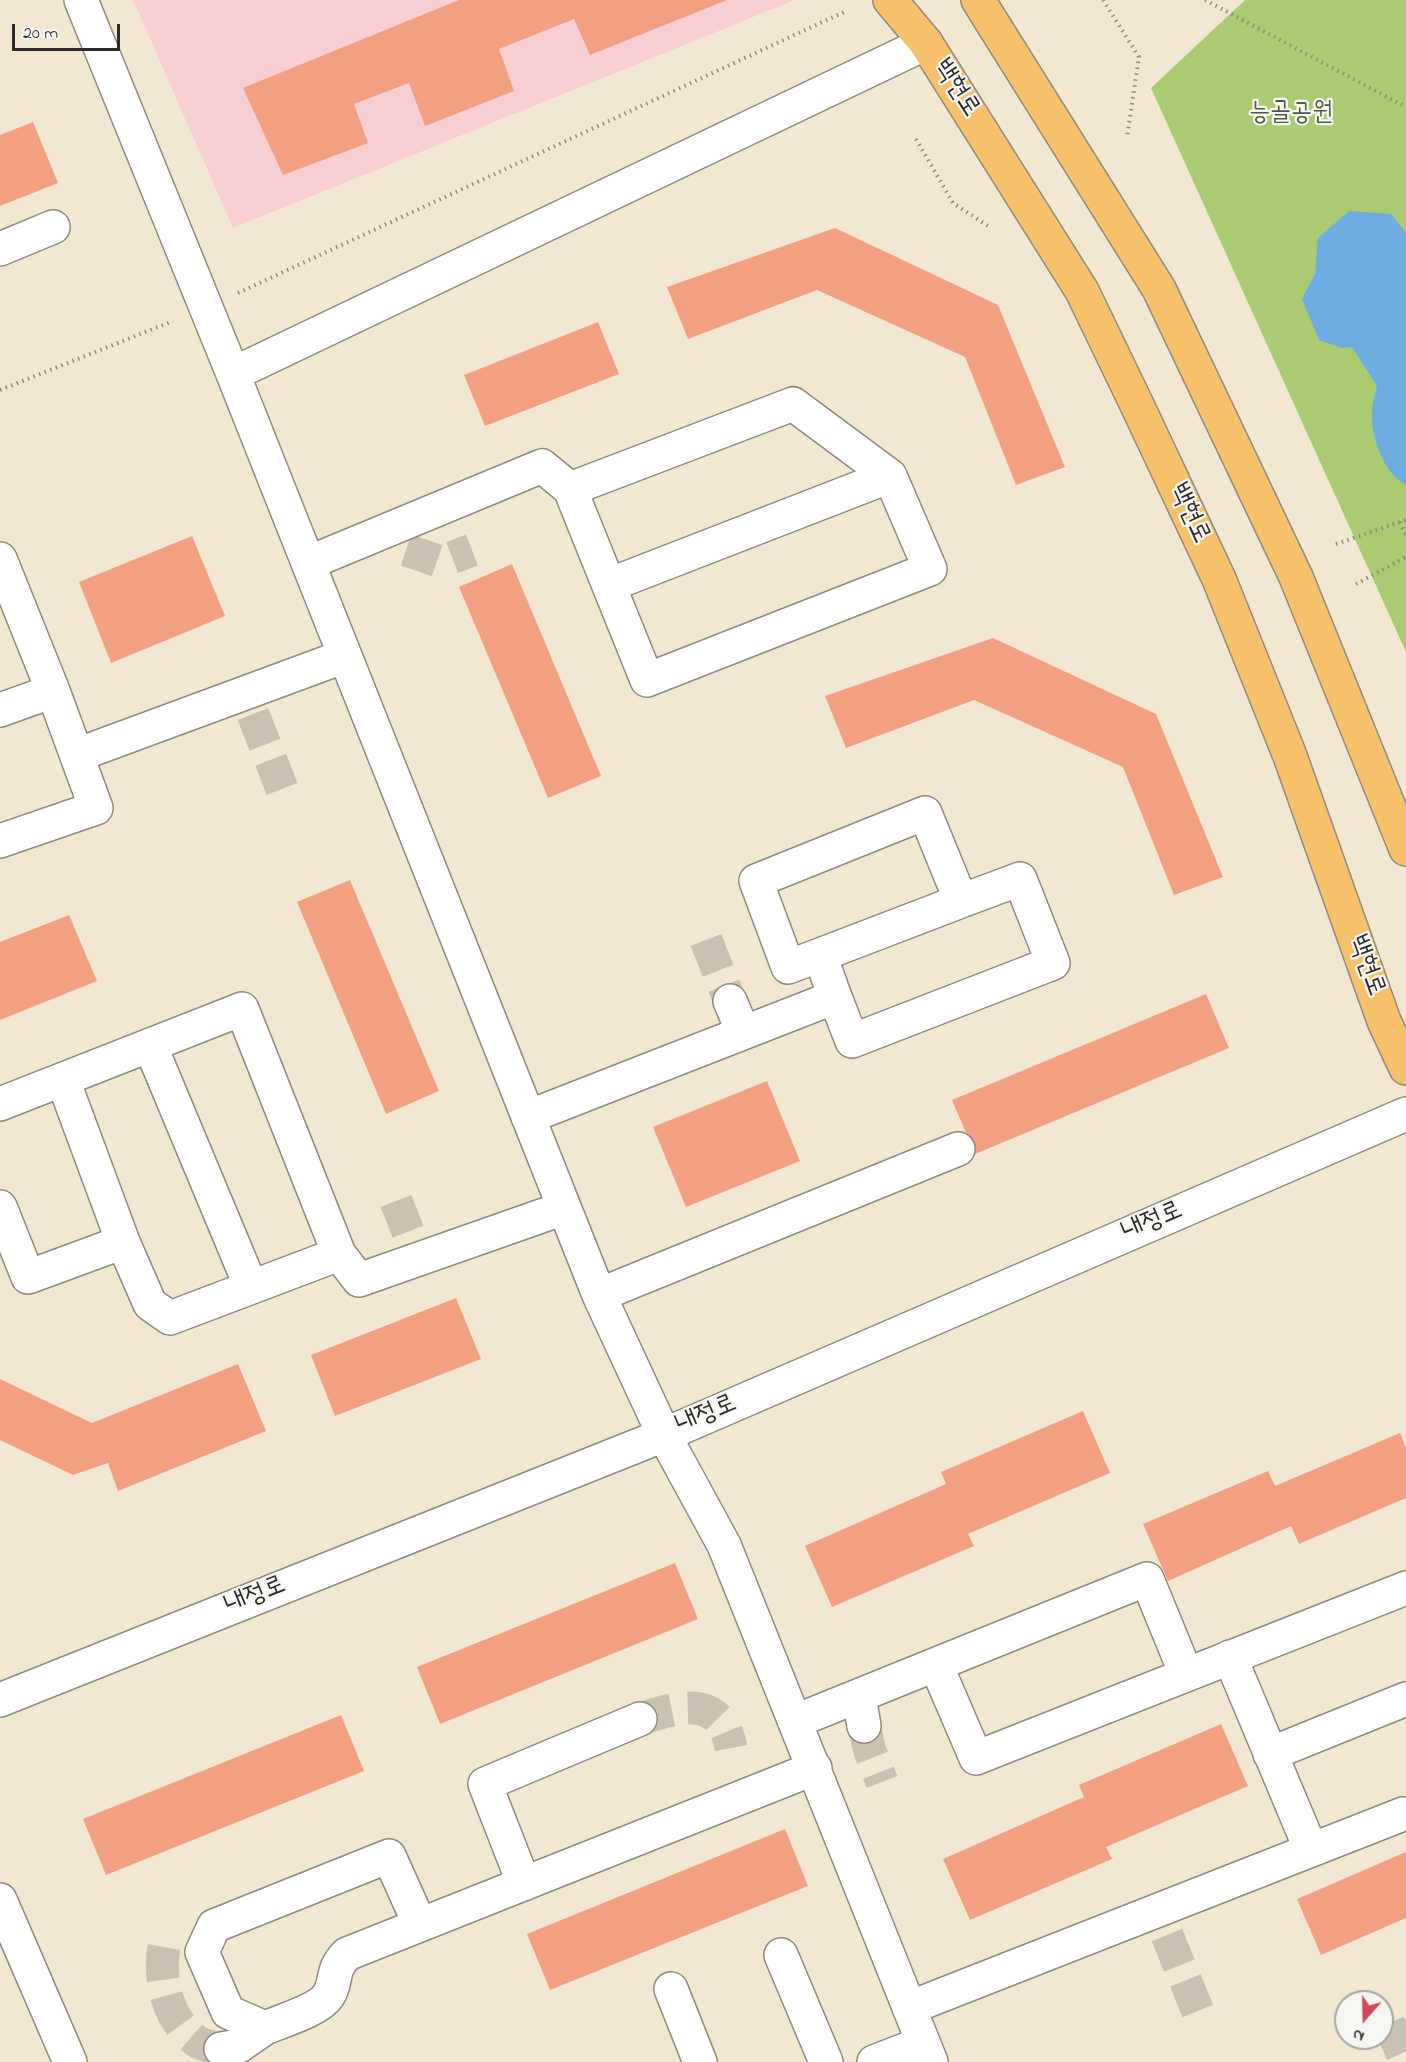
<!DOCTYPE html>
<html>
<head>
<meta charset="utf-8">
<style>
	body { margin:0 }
	#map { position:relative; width:1406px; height:2062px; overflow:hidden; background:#f2e8d2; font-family:"Indie Flower",sans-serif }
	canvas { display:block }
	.north { position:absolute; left:1334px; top:1990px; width:60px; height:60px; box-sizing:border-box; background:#f6f6f2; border:2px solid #a5a5a2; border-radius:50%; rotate:200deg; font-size:16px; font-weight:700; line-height:24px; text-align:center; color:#2b2b2b }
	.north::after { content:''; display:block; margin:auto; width:21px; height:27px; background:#d1495b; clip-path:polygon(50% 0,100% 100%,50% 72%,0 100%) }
	.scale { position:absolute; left:12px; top:24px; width:108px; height:27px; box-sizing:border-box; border:3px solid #2b2b2b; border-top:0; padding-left:8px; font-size:18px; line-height:21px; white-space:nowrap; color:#2b2b2b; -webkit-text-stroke:4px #f6f6f2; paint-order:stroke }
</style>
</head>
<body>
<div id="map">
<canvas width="1406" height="2062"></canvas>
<div class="north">N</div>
<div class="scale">20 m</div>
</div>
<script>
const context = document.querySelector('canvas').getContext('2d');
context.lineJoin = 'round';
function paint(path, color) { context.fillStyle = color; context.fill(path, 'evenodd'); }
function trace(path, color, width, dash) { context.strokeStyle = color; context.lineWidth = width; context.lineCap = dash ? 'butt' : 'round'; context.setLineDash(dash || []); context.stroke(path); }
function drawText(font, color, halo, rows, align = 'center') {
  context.font = font + ' "Indie Flower","Poor Story",sans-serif'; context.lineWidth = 4.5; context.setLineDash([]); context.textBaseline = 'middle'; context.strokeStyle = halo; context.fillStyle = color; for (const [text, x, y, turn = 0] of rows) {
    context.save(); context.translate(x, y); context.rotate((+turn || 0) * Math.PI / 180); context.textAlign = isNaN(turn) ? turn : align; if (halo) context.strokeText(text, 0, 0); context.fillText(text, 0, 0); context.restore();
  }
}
paint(new Path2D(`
	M133,0H795L233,228Z`), '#f7cfd3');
paint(new Path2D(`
	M1245,0H1406V652L1151,88Z`), '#abcb72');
paint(new Path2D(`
	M1349,211L1391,214L1406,233V485C1383,474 1370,434 1372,409C1373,401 1375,393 1377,386L1352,347L1342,348L1319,340L1302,299L1315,274L1318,238Z`), '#6face1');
paint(new Path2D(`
	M459,0H727L590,55L574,19L499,49L514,91L425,126L409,83L354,104L368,143L283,175L243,88Z
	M33,122L58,183L0,206V135Z
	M835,228L998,305L1065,467L1016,485L965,357L817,290L688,339L667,287Z
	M598,322L619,374L485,426L464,375Z
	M192,536L225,616L111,663L79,582Z
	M512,564L601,776L548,798L459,587Z
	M993,638L1156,714L1223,877L1174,895L1123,767L974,700L846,748L825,696Z
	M350,880L439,1091L386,1114L297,902Z
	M69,915L97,981L0,1020V942Z
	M1206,994L1229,1048L975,1154L952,1100Z
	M767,1081L800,1161L686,1207L653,1127Z
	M456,1298L481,1359L335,1416L311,1355Z
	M238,1364L266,1431L118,1491L108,1463L73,1475L0,1440V1379L92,1423Z
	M1083,1411L1110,1473L968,1534L974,1546L832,1607L805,1546L946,1484L941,1472Z
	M1400,1433L1406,1448V1498L1299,1544L1291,1526L1168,1581L1143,1524L1268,1471L1275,1486Z
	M675,1563L698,1619L440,1724L417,1667Z
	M341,1715L364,1771L106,1875L83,1819Z
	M1221,1724L1248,1786L1106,1847L1112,1859L970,1920L943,1859L1084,1797L1079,1785Z
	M785,1829L808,1886L550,1990L527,1934Z
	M1406,1852V1918L1321,1955L1297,1899Z`), '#f29f82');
trace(new Path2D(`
	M406,550L441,562L472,550
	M253,714L282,789
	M706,940L730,1001
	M396,1201L412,1242
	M640,1719C680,1706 721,1694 731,1748
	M864,1726L870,1751L882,1782
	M1167,1935L1201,2019
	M164,1947C158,1980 168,2022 198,2042C204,2046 214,2047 221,2049
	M1389,2023L1406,2062`), '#cac2b1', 33, [33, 16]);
const minor = new Path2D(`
	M81,0L233,374L599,1295L664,1435L724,1545L931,2062
	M0,249L53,227
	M233,374L926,43
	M0,559L53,691
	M308,563L542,466L570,489L793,404L890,476L930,569L647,680L570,489
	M609,585L890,476
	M0,710L53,691L96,808L0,841
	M77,755L345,656
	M820,955L961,901
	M730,1001L743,1032
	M150,1045L251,1287
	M63,1080L123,1242L150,1304L170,1318L339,1254L359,1280L564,1208
	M0,1104L242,1009L339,1254
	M528,1117L835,997L820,955L788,967L756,881L925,813L961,901L1020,879L1053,963L852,1041L835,997
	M0,1207L28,1277L123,1242
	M599,1295L958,1149
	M1230,1657L1311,1850
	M936,1665L976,1758L1406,1588
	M859,1696L864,1726
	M0,1700L664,1435L1406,1114
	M796,1721L1147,1579L1186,1674
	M1270,1754L1406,1699
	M524,1884L485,1784L640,1719
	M0,1900L70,2062
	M420,1925L389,1856L214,1926L202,1952L228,2012L265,2028C281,2021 319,2010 328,1996C338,1981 330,1971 347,1954L815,1768
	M781,1955L826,2062
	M671,1989L700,2062
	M909,2008L1403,1814
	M221,2049L239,2046L265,2028
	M874,2062L923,2043`);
const major = new Path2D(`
	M890,0L926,43L1082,291L1137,405L1219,579L1290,756L1384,1021L1406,1068
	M978,0L1159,289L1296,577L1406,849`);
trace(minor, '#8e8a7e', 36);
trace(major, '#8e8a7e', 36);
trace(new Path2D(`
	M1103,0L1139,57L1127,137
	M1205,0L1406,107
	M916,139L953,203L988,226
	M238,293L844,12
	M0,390L173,321
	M1400,522L1406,536
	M1336,544L1406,520
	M1356,584L1406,557`), '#8e8a7e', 4, [1.5, 4.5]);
trace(minor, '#fff', 33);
trace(major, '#f7c06b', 33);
drawText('26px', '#2b2b2b', '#f6f6f2', [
	["백현로",955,89,57],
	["백현로",1188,514,65],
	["백현로",1365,966,70],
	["내정로",1153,1223,-23],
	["내정로",707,1416,-23],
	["내정로",256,1597,-22]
]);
drawText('26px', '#515b40', '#f6f6f2', [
	["능골공원",1291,115]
]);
</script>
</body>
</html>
